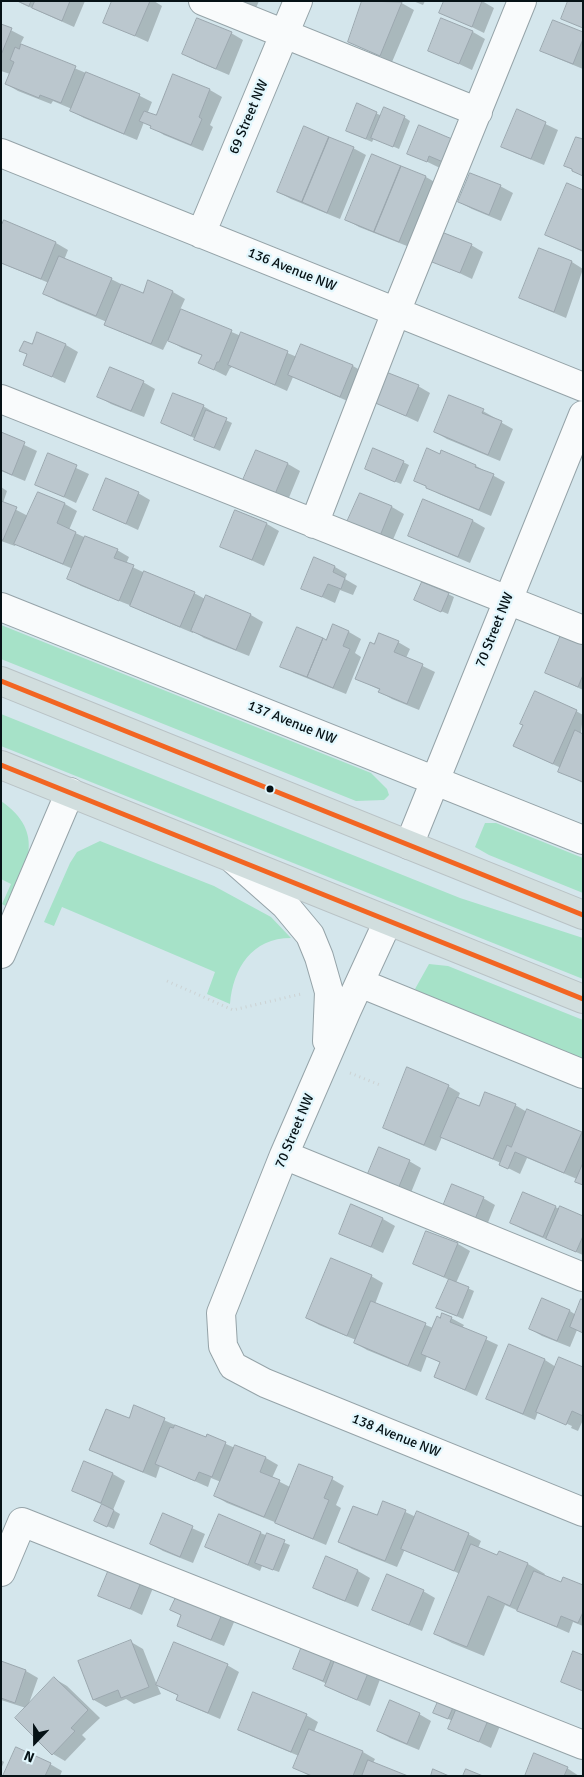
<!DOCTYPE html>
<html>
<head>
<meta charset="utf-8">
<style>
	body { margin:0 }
	#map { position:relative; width:584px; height:1777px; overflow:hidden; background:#d4e6ec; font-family:Signika,sans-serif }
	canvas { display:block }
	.frame { position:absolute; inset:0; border:2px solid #061216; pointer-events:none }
	.north { position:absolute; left:10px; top:1717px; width:50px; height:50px; -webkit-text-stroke:4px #e2f7fd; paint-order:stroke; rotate:202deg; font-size:14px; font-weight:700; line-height:20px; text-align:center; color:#061216 }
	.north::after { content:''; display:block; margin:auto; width:18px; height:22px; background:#061216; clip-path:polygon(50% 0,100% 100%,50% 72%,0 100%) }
</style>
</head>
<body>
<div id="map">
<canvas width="584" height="1777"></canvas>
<div class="frame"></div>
<div class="north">N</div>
</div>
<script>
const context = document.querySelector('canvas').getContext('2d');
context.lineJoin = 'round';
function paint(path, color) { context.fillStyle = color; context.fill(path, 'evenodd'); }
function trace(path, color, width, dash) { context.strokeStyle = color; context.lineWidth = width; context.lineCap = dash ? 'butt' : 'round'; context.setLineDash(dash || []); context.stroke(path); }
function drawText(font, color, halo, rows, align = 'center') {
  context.font = font + ' Signika,sans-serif'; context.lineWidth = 4.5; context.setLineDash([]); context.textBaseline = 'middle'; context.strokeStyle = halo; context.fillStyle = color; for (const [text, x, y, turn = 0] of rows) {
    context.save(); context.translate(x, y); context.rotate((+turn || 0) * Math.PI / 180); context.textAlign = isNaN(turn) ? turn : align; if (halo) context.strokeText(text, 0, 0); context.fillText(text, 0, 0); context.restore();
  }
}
paint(new Path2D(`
	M1,625L371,773L387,789L389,795L384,800L356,801L1,659Z
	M1,714L460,898L583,938V979L1,746Z
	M1,801C47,833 26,866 9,908L2,904L11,884L1,879Z
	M485,823H496L583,858V893L489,855L475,847Z
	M100,841L214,886L271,917L291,938C252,938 233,968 230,1004L207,994L215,972L62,907L54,926L44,922L70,863L77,852Z
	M429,964L448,966L583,1020V1061L433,1001L415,989Z`), '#a6e2c8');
paint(new Path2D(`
	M16,1H85L74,27Z
	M113,1H154L162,6L148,42L104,22Z
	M234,1H259L255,10Z
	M363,1H398L414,10L392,62L349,42Z
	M413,1H425L423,5Z
	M445,1H482L494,8L484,33L441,12Z
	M442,20L473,32L485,39L472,70L429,50Z
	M1,25L24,37L20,45L140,96L152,102L148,112L156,117L174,76L210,90L222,97L210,125L213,127L203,151L164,135L144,122L137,140L84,118L71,111L72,109L53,101L51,104L18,91L6,84L10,74L1,71Z
	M231,33L243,40L229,75L196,61L184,54Z
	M583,34V69L554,57L542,50Z
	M358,105L382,116L404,117L410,121L399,149L374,138L372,142L347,131Z
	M518,111L558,130L544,165L515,153L503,146Z
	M420,127L455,168H440L409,153Z
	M353,148L366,155L340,219L291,199L278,192Z
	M373,156L426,177L438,184L412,248L359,227L347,220Z
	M471,174L500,186L513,193L501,221L472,209L459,202Z
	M583,191V252L547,235Z
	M1,222L56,243L68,250L64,260L111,279L143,295L149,282L173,292L185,299L180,310L241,336L242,334L297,357L302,345L353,366L365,373L352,403L293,377L287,391L232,366L231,368H230L226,376L200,363L203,356L182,348L168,340L163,350L118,331L106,324L107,322L57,301L45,294L49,283L1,263Z
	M471,245L483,252L472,279L434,261Z
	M540,250L572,262L583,269L566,318L533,304L521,297Z
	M37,333L66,345L78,352L65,383L25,364L28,355L21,351L32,346Z
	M143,382L155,389L144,417L111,404L99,397Z
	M418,386L430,393L418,422L375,402Z
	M450,396L483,411L495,418V419L513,429L500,461L447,439L435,432Z
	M203,406L215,413V415L232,423L220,451L202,443L196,439L162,422Z
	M1,434L37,451L25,481L1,471Z
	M48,455L89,474L76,503L36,484Z
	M403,462L409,465L401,484L372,472Z
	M288,464L300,471L288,500L257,487Z
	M476,466L505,482L491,516L439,494L415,480Z
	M1,487L7,491L3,503L28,516L39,493L65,504L77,511L69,530L86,538L117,550L129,557L126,564L145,573L194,593L205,599L206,597L251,615L263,622L249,656L204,638L193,631V633L143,612L132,606L81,586L69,579L73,569L28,550L16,544L15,546L1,541Z
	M138,493L150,500L138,530L95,510Z
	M392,507L404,514L392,542L349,522Z
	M236,512L267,524L279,531L264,566L222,547Z
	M473,521L485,528L470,563L421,542L409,535Z
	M335,567L347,574L345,579L357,586L353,595L340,590L335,603L302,588Z
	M448,594L454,597L448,614L415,600Z
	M349,632L361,639L355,653L361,657L346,694L294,673L282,666L327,641Z
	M398,642L410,649L406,658L435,672L419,710L392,699L380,692V690L356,678L375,646Z
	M583,646V690L547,673Z
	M576,711L583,715L581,733L583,783L559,771L561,768L527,752Z
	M448,1086L460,1093L458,1098L480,1107L486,1093L515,1105L527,1112V1111L583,1134V1185L576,1181L577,1179L527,1158L520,1174L500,1164L501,1163L454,1143L442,1137L436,1151L396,1134L384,1127Z
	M409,1161L421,1168L410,1195L380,1183Z
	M483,1198L495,1205L483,1235L452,1223Z
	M351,1206L383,1219L395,1226L383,1253L340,1233Z
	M555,1207L583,1217V1255L524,1230L512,1223Z
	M427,1232L458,1244L470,1251L456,1283L474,1291L463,1319L438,1308L449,1280L415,1263Z
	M371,1276L383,1283L375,1304L433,1328L440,1319L451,1318L464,1325L462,1328L498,1345L477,1396L435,1377L441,1363L427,1356L421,1372L367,1350L355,1343L356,1340L319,1325L307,1318Z
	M583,1301V1333L577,1330L570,1347L542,1336L530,1329L570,1311L576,1315Z
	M510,1346L545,1360L556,1367L583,1368V1420L578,1431L571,1428L572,1426L549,1416V1418L538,1412L535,1420L500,1405L488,1398Z
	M135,1407L206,1439L208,1436L235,1448L236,1446L266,1458L278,1465L272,1478L290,1487L332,1479L344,1486L336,1505L341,1508L326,1545L288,1529L277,1523L227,1503L215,1496L221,1482L211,1478L208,1487L160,1466L156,1478L102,1456L90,1449L130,1420Z
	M113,1474L125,1481L113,1510L120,1514L114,1529L102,1524L103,1505L73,1491Z
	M384,1502L416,1517L468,1534L481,1541L478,1548L498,1556L500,1553L528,1564L545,1574L544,1576L561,1583L583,1587V1626L573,1622L569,1633L505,1605L484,1656L452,1643L435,1634L460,1574L405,1549L397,1567L352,1549L340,1542L378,1517Z
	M163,1515L205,1534L193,1563L163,1551L151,1544Z
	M219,1516L290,1545L279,1572L262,1566L260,1571L219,1553L207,1546Z
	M358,1571L370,1578L358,1607L326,1594L314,1587Z
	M143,1576L155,1583L142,1615L100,1595Z
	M423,1591L435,1598L422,1631L386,1616L374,1609Z
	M172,1610L237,1615L224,1646L190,1632L178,1625L182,1616Z
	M131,1642L143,1649L157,1685L227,1665L239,1672L220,1719L190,1706L178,1699L179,1696L157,1685L161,1694L134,1704L126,1699L106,1707L94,1700Z
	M305,1643L382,1674L370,1706L338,1692L326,1685L327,1684L294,1668Z
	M1,1662L26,1671L38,1678L28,1706L55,1679L67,1686L100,1718L82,1735L86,1739L65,1761L53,1754L26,1708L1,1700Z
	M440,1699L502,1721L491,1748L450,1728L453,1721L441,1716Z
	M419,1714L431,1721L419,1750L390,1738L378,1731Z
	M306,1715L318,1722L314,1732L363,1752L375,1759L373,1763L404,1776H310L295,1768L299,1756L251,1736L239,1729Z
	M1,1760L4,1762L1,1769Z
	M50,1764L62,1771L60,1776H4Z
	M567,1768L579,1776H526Z`), '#0003');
const building = new Path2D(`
	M18,1H31L29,6Z
	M35,1H70L62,21L32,8Z
	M112,1H150L135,36L103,23Z
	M362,1L402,2L380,56L348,42Z
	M444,1H482L472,27L439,13Z
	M568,1H583V28L561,19Z
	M197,18L232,32L216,69L182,54Z
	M441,18L473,31L459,64L428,51Z
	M553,20L583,32V39L573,64L540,51Z
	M1,24L12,28L1,55Z
	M21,44L76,66L61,103L40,95L39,98L5,84L14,62L10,60L15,47L19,49Z
	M86,72L140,94L124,134L70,111Z
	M173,74L210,89L199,117L202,119L191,145L150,128L151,126L139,121L144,111L156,115Z
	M357,103L377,112L366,139L346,131Z
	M384,107L405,116L393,147L371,138Z
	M517,109L546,122L531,159L501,147Z
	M419,125L452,139L443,162L429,156L427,162L407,154Z
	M304,126L329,137L302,202L277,192Z
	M329,137L354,147L327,213L302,202Z
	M576,137L583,139V176L572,171V169L564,166Z
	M372,154L401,166L374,232L345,220Z
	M401,166L426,176L399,242L374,232Z
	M470,173L501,185L489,215L458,202Z
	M567,183L583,190V251L545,235Z
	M4,220L56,242L41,279L1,263V226Z
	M444,233L472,244L460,273L432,262Z
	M539,248L572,261L554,312L519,298Z
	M59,256L112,278L96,316L43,294Z
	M148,280L173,291L151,344L104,325L121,284L143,293Z
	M181,309L232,330L219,362H217L214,370L198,363L202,355L168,341Z
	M37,332L66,344L52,377L23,365L27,354L19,351L24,341L32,344Z
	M241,332L288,351L275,385L228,365Z
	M301,344L353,365L340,397L288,375Z
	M110,367L144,381L131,411L97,397Z
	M386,372L419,385L406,416L373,402Z
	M173,393L204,405L191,436L161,423Z
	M449,395L484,409L482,413L502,421L488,455L434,432Z
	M206,410L227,418L214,448L194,440Z
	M1,432L25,442L12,475L1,470Z
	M373,448L404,461L395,482L365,469Z
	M427,448L440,454L441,450L476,465L475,467L494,474L479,510L426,488V486L414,481Z
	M256,450L288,463L275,494L243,480Z
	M48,453L77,465L64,497L35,485Z
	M106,478L139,492L126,524L93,510Z
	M38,492L65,503L57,523L76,532L63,564L14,544Z
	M360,493L392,506L380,536L347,522Z
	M423,499L473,520L458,557L408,536Z
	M1,501L17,507L3,540H1Z
	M235,510L267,523L252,560L220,547Z
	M85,536L118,549L114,558L134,565L119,601L67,579Z
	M314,557L335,566L333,572L345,578L341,589L328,584L322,597L301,589Z
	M144,571L195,592L180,627L130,606Z
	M422,582L449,593L441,612L414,600Z
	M206,595L251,614L236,650L191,631Z
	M333,624L349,631L343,646L350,649L333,688L307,677L323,638L326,640Z
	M297,627L323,638L307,677L280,667Z
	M379,633L399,641L394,652L423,664L407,704L378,692L380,689L355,679L370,642L374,644Z
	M561,635L583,645V675L578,687L545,673Z
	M535,691L577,710L553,764L513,746L523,725L520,724Z
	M575,730L583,734V782L558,772Z
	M407,1067L449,1085L424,1145L383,1128Z
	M485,1092L516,1104L493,1159L440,1137L457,1097L479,1106Z
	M527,1109L582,1132L564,1173L515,1152L508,1169L499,1165L507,1145L511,1147Z
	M379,1147L410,1160L398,1189L367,1176Z
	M583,1163V1185L575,1182Z
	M452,1184L484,1197L471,1229L439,1216Z
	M523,1192L556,1206L543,1237L510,1223Z
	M351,1204L383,1218L371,1247L339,1234Z
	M560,1206L583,1216V1236L576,1252L546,1239Z
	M426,1231L458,1243L444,1277L413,1264Z
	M331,1258L372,1275L347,1336L306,1318Z
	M449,1279L469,1287L457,1316L436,1308Z
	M542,1298L570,1310L557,1341L529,1329Z
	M581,1299L583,1300V1333L570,1327Z
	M371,1301L426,1323L408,1366L354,1343Z
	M442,1313L452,1317L450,1322L487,1337L465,1390L434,1377L440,1362L421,1354L437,1316L440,1318Z
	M509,1344L545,1359L523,1414L486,1399Z
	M559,1357L583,1367V1416L572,1411L566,1425L536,1412Z
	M134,1405L165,1418L143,1472L89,1450L106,1409L129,1418Z
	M175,1425L206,1437L207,1434L226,1442L212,1477L199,1472L195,1481L155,1464L170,1427L173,1428Z
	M235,1445L266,1457L260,1472L280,1480L264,1517L214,1496Z
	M84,1461L113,1473L101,1503L72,1491Z
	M299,1464L333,1477L324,1498L329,1500L313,1539L275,1523Z
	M383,1501L406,1510L385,1561L338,1542L353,1506L377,1515Z
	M102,1504L114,1510L107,1527L94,1521Z
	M417,1511L469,1533L454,1571L401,1549Z
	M163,1513L193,1526L180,1557L150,1544Z
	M219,1514L261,1532L248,1565L205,1547Z
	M267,1533L285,1540L273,1570L255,1563Z
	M471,1544L497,1555L499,1551L528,1563L510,1606L488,1596L467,1647L434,1634Z
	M326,1556L358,1570L345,1601L313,1588Z
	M112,1562L144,1575L130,1609L98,1596Z
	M534,1571L561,1582L563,1577L583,1585V1612L578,1623L561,1616L557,1627L517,1611Z
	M387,1574L424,1590L409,1625L372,1610Z
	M179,1591L225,1607L211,1640L177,1626L181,1615L170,1610Z
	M131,1640L149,1687L121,1698L118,1690L93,1700L78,1661Z
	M304,1641L334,1653L323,1681L293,1669Z
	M174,1642L228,1664L208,1713L176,1700L178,1695L156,1685Z
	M573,1651L583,1655V1691L561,1682Z
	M338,1652L371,1666L357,1700L325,1686Z
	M1,1661L26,1670L15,1703L1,1698Z
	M54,1677L88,1710L71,1728L75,1731L52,1755L15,1718Z
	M253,1692L307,1714L291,1752L238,1730Z
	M440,1697L455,1703L448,1719L433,1713Z
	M390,1700L420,1713L407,1744L377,1731Z
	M460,1700L491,1713L479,1742L448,1729Z
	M309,1729L363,1751L353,1776H312L293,1768Z
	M16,1747L51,1763L45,1776H3Z
	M534,1753L568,1767L564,1776H525Z
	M368,1760L408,1776H362Z
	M433,1769L449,1776H431Z
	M466,1769L483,1776H463Z`);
paint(building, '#bbc7ce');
trace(building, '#9ba7ae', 1);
const minor = new Path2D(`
	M203,1L478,112
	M1,153L583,387
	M201,234L298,1
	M1,399L583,630
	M314,524L396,312L522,1
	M1,607L583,840
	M409,845L583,415
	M234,860L285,905L310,935L319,957L329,992L327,1041
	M388,921L347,1010L284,1155L221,1313L223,1346L233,1366L265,1383L583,1512
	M1,954L70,792
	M360,983L583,1074
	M284,1155L583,1277
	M1,1572L22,1522L583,1745`);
const major = new Path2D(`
	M1,681L583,915
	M1,765L583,999`);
trace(minor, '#95a3a8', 30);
trace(major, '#b9c2c5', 30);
trace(new Path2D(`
	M167,981L233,1010L301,994
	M350,1073L380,1085`), '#ccd2d3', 3, [1, 4]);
trace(minor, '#f9fbfc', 28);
trace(major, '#d1dede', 28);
trace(new Path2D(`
	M1,681L583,915
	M1,765L583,999`), '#f26522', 5);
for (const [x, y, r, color] of [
	[270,789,4.5,"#061216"]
]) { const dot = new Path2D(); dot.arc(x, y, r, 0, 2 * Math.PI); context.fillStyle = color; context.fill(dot); trace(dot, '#e2f7fd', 2); }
drawText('14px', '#061216', '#e2f7fd', [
	["69 Street NW",249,117,-67],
	["136 Avenue NW",292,270,22],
	["70 Street NW",495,630,-68],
	["137 Avenue NW",292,723,22],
	["70 Street NW",295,1131,-67],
	["138 Avenue NW",396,1436,22]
]);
</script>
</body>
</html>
